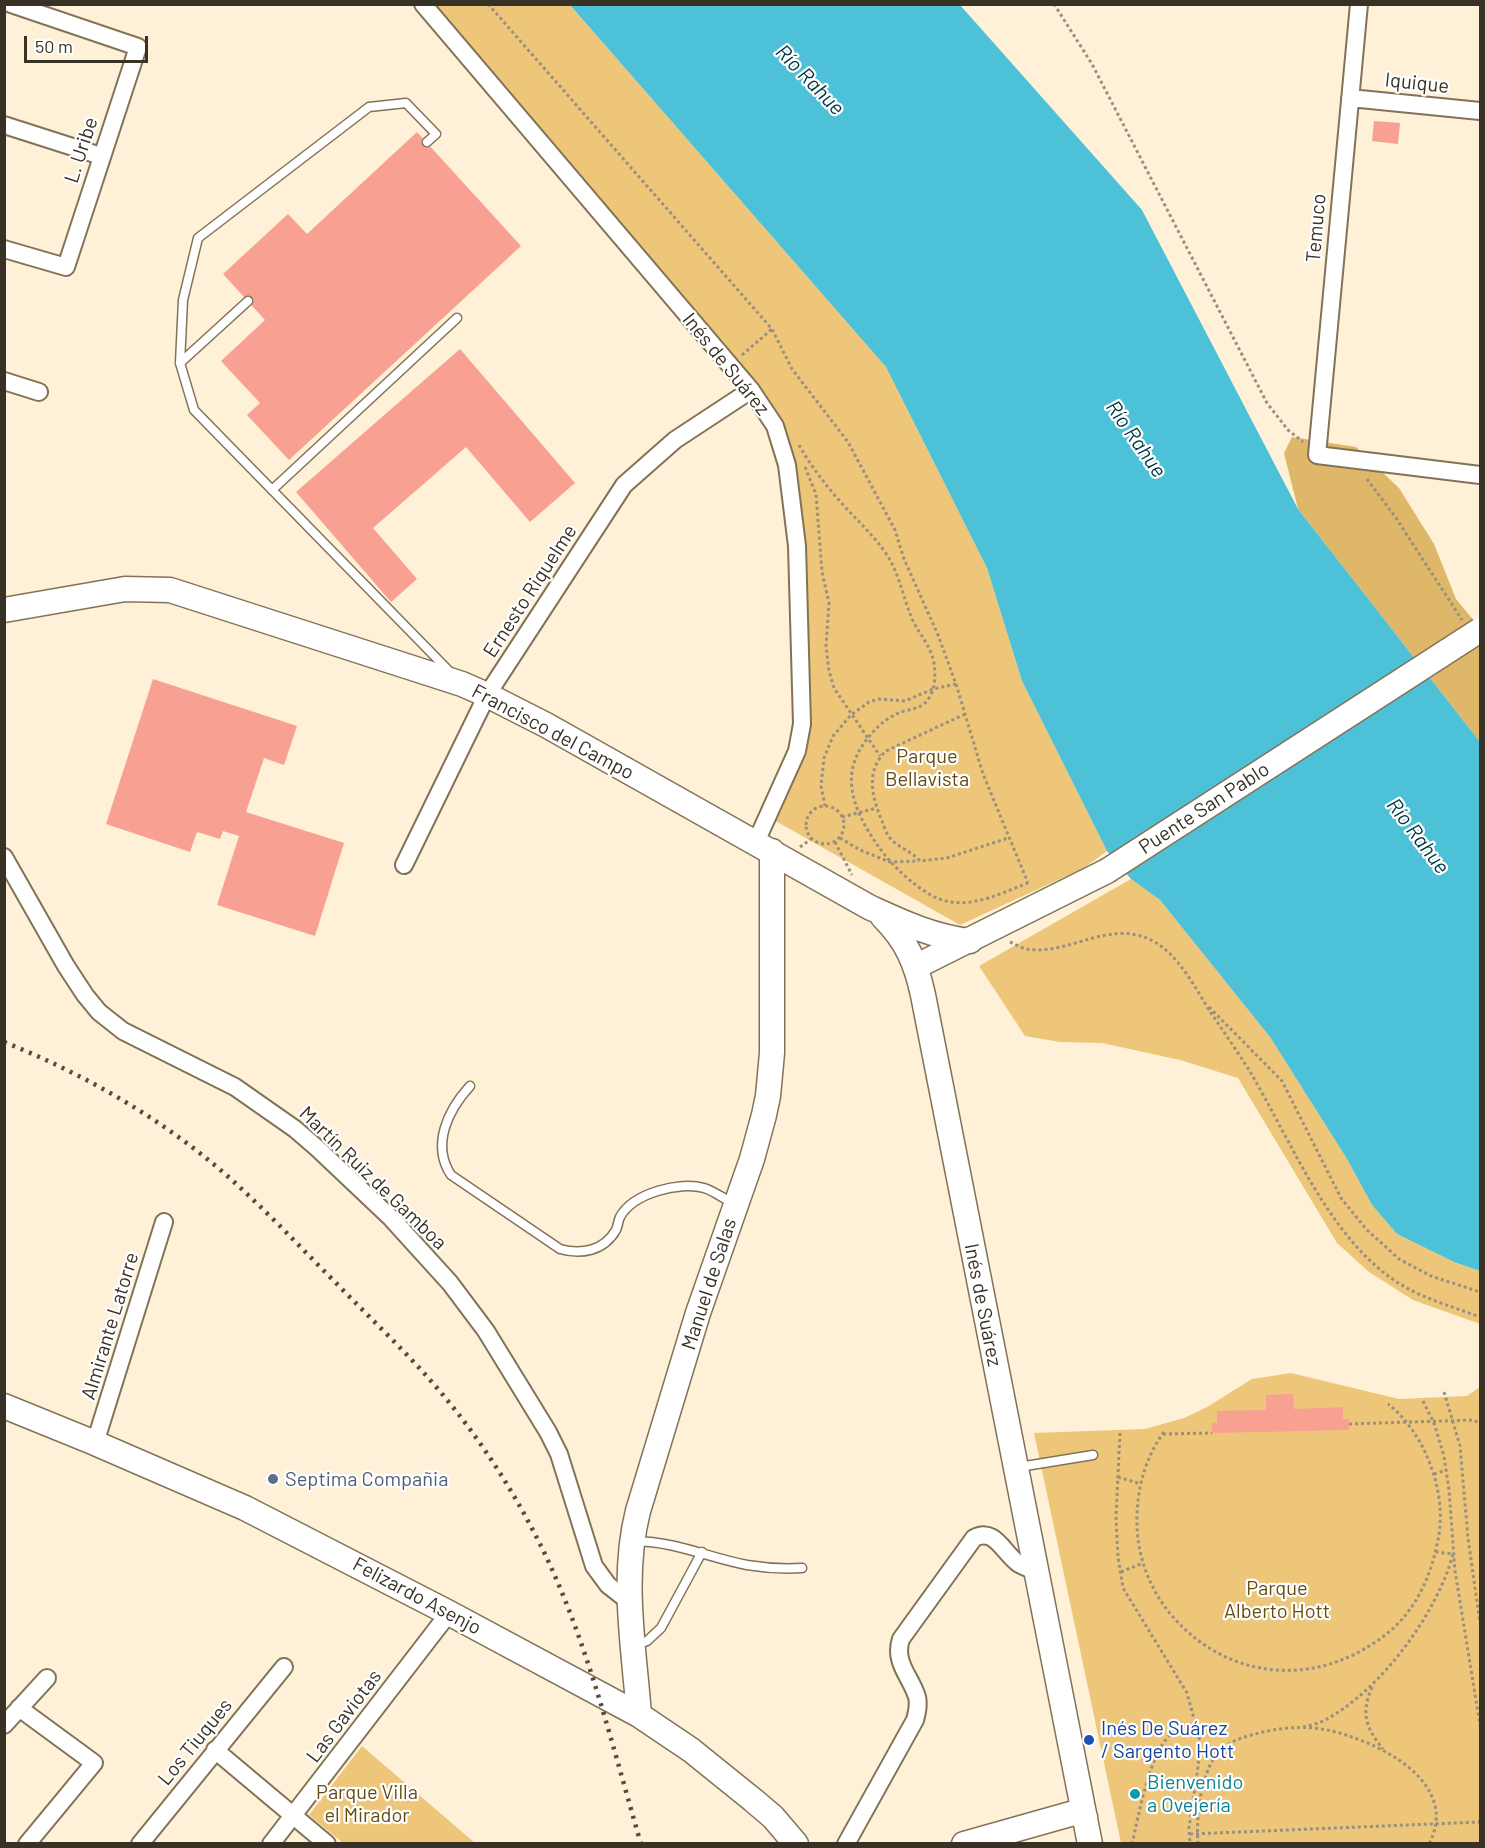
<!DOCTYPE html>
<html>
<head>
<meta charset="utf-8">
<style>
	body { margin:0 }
	#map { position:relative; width:1485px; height:1848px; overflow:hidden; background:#fef1d8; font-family:Barlow,sans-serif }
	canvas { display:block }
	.frame { position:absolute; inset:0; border:6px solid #383125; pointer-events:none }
	.scale { position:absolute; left:24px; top:36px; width:124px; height:27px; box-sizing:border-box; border:3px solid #383125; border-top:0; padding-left:8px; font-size:18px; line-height:21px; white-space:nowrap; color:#383125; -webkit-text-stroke:4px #fff; paint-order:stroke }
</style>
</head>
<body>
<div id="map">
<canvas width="1485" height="1848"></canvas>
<div class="frame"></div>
<div class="scale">50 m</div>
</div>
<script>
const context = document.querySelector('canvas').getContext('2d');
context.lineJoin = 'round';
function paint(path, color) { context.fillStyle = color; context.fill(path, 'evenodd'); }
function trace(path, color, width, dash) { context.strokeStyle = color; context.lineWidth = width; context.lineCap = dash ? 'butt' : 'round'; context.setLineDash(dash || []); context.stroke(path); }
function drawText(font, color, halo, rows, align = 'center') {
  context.font = font + ' Barlow,sans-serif'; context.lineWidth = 4.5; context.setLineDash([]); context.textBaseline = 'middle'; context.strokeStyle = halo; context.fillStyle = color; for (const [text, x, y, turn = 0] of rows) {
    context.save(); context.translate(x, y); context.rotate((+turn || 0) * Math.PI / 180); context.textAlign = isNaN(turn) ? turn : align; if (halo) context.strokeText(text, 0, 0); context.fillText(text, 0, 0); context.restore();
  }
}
paint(new Path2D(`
	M429,5H570L886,367L987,568L1022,681L1107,851L1084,868L960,925L772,819L807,747L809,728L777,424Z
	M1131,879L1160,900L1270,1037L1347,1159L1372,1205L1397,1234L1454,1262L1480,1271V1324L1413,1300L1369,1272L1337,1243L1238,1078L1180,1060L1102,1043L1060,1042L1025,1036L979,966Z
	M1291,1373L1399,1399L1467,1396L1480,1387V1843H1121L1034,1433L1145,1429L1184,1418L1207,1407L1252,1379Z
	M362,1746L475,1843H343L309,1815Z`), '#edc679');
paint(new Path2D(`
	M1292,437L1356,447L1399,488L1434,544L1456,599L1480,628V742L1298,509L1284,453Z`), '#dfb769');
paint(new Path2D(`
	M570,5H960L1142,210L1298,509L1480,742V1271L1454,1262L1397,1234L1372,1205L1347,1159L1270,1037L1160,900L1131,879L1107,851L1022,681L987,568L886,367Z`), '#4dc1d7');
paint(new Path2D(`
	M1374,121L1400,123L1398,144L1372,141Z
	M417,132L521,246L289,460L247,415L260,403L221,361L265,320L223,274L288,214L307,234Z
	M460,349L575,483L530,522L466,447L373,528L417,579L391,602L296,492Z
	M153,679L297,726L284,765L264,758L246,812L344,843L315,936L217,905L239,836L223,831L220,839L197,832L190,852L106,824Z
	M1293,1394L1294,1409L1343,1407V1419H1349V1430L1212,1433V1423H1217V1411L1266,1410V1395Z`), '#f8a092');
const lane = new Path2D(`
	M427,142L436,134L406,103L369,107L198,238L183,300L180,363L194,410L451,673
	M180,363L248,301
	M272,490L457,318
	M470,1086C448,1110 431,1145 451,1175L560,1249C581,1255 604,1251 616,1230C618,1226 618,1221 620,1217C633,1193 680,1181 704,1188C714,1191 724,1199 733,1203
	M1019,1467L1093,1455
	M634,1541C678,1542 706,1557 747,1565C765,1568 784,1569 802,1568
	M634,1646L647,1641L661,1628L702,1552`);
const street = new Path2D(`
	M423,4L751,390L775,426L787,465L797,546L802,724L797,751L756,842
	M1359,4L1317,455L1480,475
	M1350,98L1480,111
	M4,125L101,156
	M4,249L66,267L138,47L11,4
	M4,381L39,392
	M4,857L66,966L85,995L99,1012L123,1031L235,1087L295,1129L317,1148L391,1218L450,1283L486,1331L548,1432L559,1454L594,1566L608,1585L631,1603
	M404,865L487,695L624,485L675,440L751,390
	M95,1443L164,1222
	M19,1708L94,1763L27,1844
	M4,1725L47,1678
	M215,1750L327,1844
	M140,1844L284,1667
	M271,1844L449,1613
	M846,1844L915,1720C917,1713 919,1705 917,1697C911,1677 893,1662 901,1639L974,1538C995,1527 1003,1553 1019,1564C1024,1567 1030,1569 1036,1571`);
const secondary = new Path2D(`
	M4,610L125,589L170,590L462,684L487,695L546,725L869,907C902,922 933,937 970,941
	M883,917C907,941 916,963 923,995L1090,1844
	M917,966L1107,871
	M4,1406L95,1443L245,1508L449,1613L639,1715L691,1750L753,1800L773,1817L796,1844
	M639,1715C634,1648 621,1578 638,1511L698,1313L752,1159L764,1115L768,1096L772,1053V851
	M964,1844L1074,1813L1085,1817`);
trace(lane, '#827357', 11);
trace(street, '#827357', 20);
trace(secondary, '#827357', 27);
trace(new Path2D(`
	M488,4L772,329L792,369L848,442L895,530L904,559L938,635L956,684L933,689L905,701L879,699L869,702L851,715L833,736L824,758L821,786L825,806
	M1054,4L1092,64L1267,403L1288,430L1303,442
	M742,355L772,329
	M799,445C812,468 828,488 845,507C860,523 875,537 887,555C901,577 903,600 914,623C921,636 931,647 934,663C936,676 935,692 926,702C919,709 910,709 901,712C891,716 882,722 875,730C844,762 846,792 867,829C883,856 902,877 929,894C962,914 996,895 1028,883
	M805,467L816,494L822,572L829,603L826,646L829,671L834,688L880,756
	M1367,479L1396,518L1462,620
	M956,684L983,774L1028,883
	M965,714L886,751C865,771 872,797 882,821C884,826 886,834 890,838C898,848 912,851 920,861L947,858L1008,838
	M806 825a19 19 0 1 1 38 0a19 19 0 1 1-38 0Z
	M842,817L877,808
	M840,838L860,850L890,862L919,861
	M835,842L852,875
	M800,847L811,839
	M1010,942C1015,944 1021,948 1026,949C1069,956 1108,919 1151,940C1179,954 1195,988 1211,1013C1224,1032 1237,1051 1249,1070C1291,1140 1329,1240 1400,1284C1424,1299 1454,1307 1480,1317
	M1209,1007L1282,1081L1341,1198L1366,1229L1399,1259L1431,1276L1480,1292
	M1444,1392L1460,1446L1468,1538L1480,1623
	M1423,1401L1434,1423L1444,1456L1449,1490L1455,1571L1480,1725
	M1349,1424L1474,1420L1480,1424
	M1164,1432C1144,1459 1136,1493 1137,1526C1138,1559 1151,1592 1173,1617C1223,1674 1300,1687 1366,1648C1380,1640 1394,1629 1404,1617C1424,1593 1434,1564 1439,1534C1446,1489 1424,1432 1388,1404
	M1120,1433L1116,1517L1118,1557L1123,1588L1187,1693L1200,1741L1198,1767L1189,1828L1190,1844
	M1163,1434L1212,1433
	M1434,1474L1446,1470
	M1118,1477L1141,1484
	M1121,1572L1143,1563
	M1372,1687C1361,1713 1365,1727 1383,1749
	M1303,1727C1310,1725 1318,1724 1325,1720C1380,1691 1437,1614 1453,1554L1436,1552
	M1190,1834L1480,1822
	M1132,1844C1139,1815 1149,1753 1171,1734C1177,1728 1188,1726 1196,1723
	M1198,1844C1196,1817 1200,1778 1216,1755C1225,1743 1240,1738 1255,1734C1277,1728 1304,1725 1327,1730C1375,1740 1462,1781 1429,1844`), '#9a907e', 3, [3, 3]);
trace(lane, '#fff', 8);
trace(street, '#fff', 16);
trace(secondary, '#fff', 24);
trace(new Path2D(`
	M4,1042C84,1074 159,1117 224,1173C264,1208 300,1247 338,1285C369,1317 402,1348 431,1381C476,1432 513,1489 543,1550C588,1643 612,1745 641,1844`), '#544c3f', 4.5, [3, 6]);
const secondaryBridge = new Path2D(`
	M1107,871L1480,630`);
trace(secondaryBridge, '#827357', 27, []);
trace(secondaryBridge, '#fff', 24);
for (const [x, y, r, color] of [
	[273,1479,6,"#5c6f8a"],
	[1089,1740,6,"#1a4fb4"],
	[1135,1794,6,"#0f9aa8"]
]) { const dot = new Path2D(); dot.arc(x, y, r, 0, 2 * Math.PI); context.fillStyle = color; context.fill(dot); trace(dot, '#fff', 2); }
drawText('20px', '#383125', '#fff', [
	["Iquique",1417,83,6],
	["L. Uribe",81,150,-72],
	["Temuco",1316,228,-85],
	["Inés de Suárez",726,364,51],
	["Ernesto Riquelme",530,591,-57],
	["Francisco del Campo",553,732,28],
	["Puente San Pablo",1204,808,-33],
	["Martín Ruiz de Gamboa",373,1178,44],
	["Manuel de Salas",709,1284,-72],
	["Inés de Suárez",983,1305,79],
	["Almirante Latorre",110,1326,-73],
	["Felizardo Asenjo",417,1596,28],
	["Las Gaviotas",344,1716,-53],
	["Los Tiuques",195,1742,-51]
]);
drawText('20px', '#674c0f', '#fff', [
	["Parque",927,756],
	["Bellavista",927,779],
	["Parque",1277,1588],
	["Alberto Hott",1277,1611],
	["Parque Villa",367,1792],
	["el Mirador",367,1815]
]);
drawText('20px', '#4e5e75', '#fff', [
	["Septima Compañia",285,1479]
], 'left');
drawText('20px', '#164399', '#fff', [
	["Inés De Suárez",1101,1728],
	["/ Sargento Hott",1101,1751]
], 'left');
drawText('20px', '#0d838f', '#fff', [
	["Bienvenido",1147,1782],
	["a Ovejería",1147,1805]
], 'left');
drawText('italic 21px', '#003640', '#fff', [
	["Río Rahue",810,80,46],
	["Río Rahue",1136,439,55],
	["Río Rahue",1418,836,53]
]);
</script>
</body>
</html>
